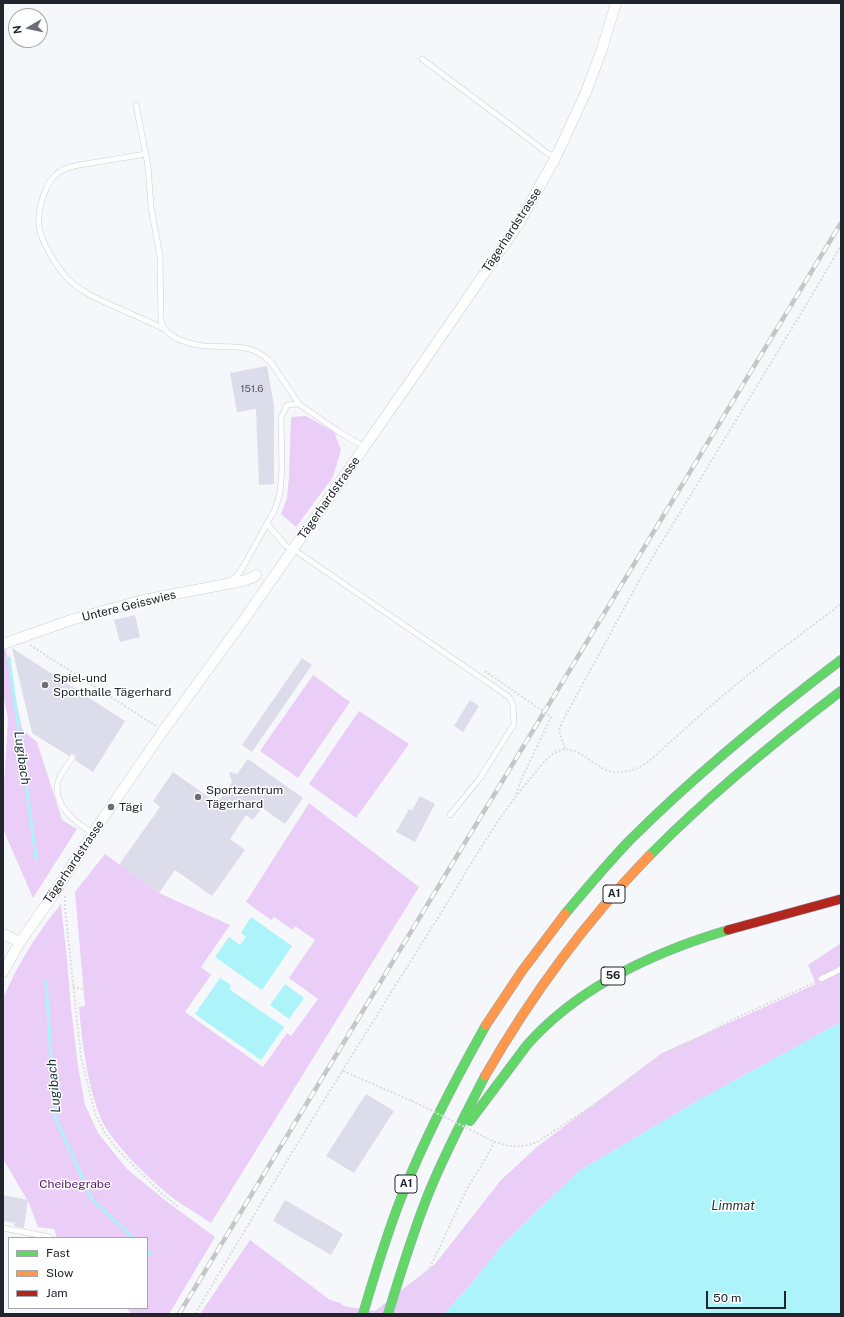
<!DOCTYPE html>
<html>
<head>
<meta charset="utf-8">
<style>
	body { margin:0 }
	#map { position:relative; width:844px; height:1317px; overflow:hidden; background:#f5f7fa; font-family:"Public Sans",sans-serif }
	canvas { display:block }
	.frame { position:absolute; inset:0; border:4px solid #20242c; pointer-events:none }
	.legend { position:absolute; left:8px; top:1237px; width:140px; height:72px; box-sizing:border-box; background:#fff; border:1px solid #a6a7ab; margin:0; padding:5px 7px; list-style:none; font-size:12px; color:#20242c }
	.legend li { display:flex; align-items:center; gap:8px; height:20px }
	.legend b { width:20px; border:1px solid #a6a7ab }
	.north { position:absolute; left:8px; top:8px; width:40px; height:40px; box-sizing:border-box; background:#fff; border:1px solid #a6a7ab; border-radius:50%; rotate:261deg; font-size:11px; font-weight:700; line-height:16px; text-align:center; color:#20242c }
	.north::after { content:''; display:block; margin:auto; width:14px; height:18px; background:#6b6e74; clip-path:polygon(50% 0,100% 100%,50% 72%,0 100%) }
	.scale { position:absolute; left:706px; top:1291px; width:80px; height:18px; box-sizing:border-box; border:2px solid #20242c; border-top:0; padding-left:5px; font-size:12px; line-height:14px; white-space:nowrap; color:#20242c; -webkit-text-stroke:3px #fff; paint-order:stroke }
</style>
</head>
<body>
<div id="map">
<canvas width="844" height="1317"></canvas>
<div class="frame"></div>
<ul class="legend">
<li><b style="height:5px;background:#63d668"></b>Fast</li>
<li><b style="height:5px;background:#ff974d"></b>Slow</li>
<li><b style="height:5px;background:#b3261e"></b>Jam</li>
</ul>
<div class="north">N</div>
<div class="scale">50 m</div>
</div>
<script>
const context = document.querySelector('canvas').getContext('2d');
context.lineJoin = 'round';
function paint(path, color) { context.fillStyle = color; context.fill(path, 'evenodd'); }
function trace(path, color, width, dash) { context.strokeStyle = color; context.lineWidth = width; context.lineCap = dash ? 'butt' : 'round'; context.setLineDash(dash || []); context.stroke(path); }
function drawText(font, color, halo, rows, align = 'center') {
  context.font = font + ' "Public Sans",sans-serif'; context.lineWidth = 3; context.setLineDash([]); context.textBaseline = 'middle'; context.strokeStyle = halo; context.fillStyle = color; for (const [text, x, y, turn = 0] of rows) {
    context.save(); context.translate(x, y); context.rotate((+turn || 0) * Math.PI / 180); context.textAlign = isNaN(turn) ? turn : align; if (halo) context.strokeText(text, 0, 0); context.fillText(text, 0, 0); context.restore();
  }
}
paint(new Path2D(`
	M306,416L334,432L341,450L333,477L296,527L281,514L287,498L289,477L291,417Z
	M5,646L22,729L37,742L62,820L77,829L33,898L3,829V801L8,719L3,693V647Z
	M313,675L350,702L298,778L260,751Z
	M359,711L409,744L356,818L309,784Z
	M309,803L419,887L211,1223C198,1214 185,1207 173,1198C151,1181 108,1140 99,1114C87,1081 82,1043 79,1007L85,1006L75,892L105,854L159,893L230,925L201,967L211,975L185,1012L263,1067L287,1033L291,1036L318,999L289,978L315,940L295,926L293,930L274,917L271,920L246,902Z
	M61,904L67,960L71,1008L78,1066L85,1105L98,1133L127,1169L166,1201L215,1237L169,1314H132L126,1308H147V1238H57L54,1229L38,1227L29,1203L3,1159V998L17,969L31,945L49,919Z
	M841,943V1022L692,1104L579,1171L504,1243L467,1289L444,1314H200L250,1240L330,1300L341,1303L343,1306L375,1311L435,1264L501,1180L538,1146L662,1053L816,984L808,965Z`), '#ebcef7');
paint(new Path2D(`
	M251,917L292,946L262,990L215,957L229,937L240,945L246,937L241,933Z
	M220,978L231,985L229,989L284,1027L261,1060L195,1014Z
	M285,984L304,998L289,1019L270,1005Z
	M841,1022V1314H444L467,1289L504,1243L579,1171L692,1104Z`), '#acf3fa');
trace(new Path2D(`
	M9,658L36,858
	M46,982L55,1117L92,1199L133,1238
	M147,1251L151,1254`), '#acf3fa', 3);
paint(new Path2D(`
	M267,366L274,406V484L259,485L256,409L237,412L230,373Z
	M135,615L140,637L120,642L114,620Z
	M12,648L125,721L93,772L75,760L76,757L74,754H71L69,756L32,733Z
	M302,658L312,665L252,752L242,745Z
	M470,700L479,706L463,732L454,726Z
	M248,759L303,798L285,824L262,808L253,820L246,815L230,839L245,850L212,896L175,870L159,893L119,865L160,807L153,801L173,772L217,803L232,782L229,772L237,774Z
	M420,796L435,804L415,842L396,832L409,809L412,810Z
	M366,1094L394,1111L354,1173L326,1156Z
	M3,1195L28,1200L24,1228L14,1226L15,1223L3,1221Z
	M285,1200L343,1234L331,1255L273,1221Z`), '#dddceb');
const lane = new Path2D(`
	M422,59L521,133L547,153L556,157
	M136,105L148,166L151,207L160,256L161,320C163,330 168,333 176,338C203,351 219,344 246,348C255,350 263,355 270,361L299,404
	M146,154L79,165C56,169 49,178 42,200C36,221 38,233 49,252C54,261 59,269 66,277C80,292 100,300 118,308C133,315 148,321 162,328
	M267,524L286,546L293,549L509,697L513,705L514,724L480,778L450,815
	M231,581L237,576L243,567L275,509L280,493L282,468L281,418L287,405L299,404L339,432L365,447
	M72,758C67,766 60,774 58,782C52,806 76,823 93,833
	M821,979L841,969
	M3,1228L50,1237`);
const street = new Path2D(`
	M3,644L71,620L139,601L242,581L254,577L256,575
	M3,934L20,942
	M3,972L20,942L51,898L93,833L163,731L243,621L416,373L519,223L556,157L586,92L602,49L616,3`);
const fast = new Path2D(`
	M649,856C708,796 774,742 841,691
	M565,914C586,889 607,864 629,841C695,775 767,716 841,660
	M470,1121L527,1045C579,986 654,952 728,930
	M363,1314C375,1273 387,1233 403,1193C426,1135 455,1080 486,1025
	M388,1314C401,1272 413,1231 430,1190C446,1151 466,1113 485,1076`);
const slow = new Path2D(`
	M486,1025L522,971L565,914
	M485,1076C531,996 585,922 649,856`);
const jam = new Path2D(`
	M728,930L841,899`);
trace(lane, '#cbcfd4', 6);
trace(street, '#cbcfd4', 11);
trace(fast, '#95aab4', 10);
trace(slow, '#95aab4', 10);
trace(jam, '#95aab4', 10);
trace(new Path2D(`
	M30,645L156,726
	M565,749L559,731L562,722L645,570L800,315L841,246
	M516,794L521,780
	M65,896V908L81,1057L95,1113L105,1133L117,1149L160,1192L180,1208
	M73,987L84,989L101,987L105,989
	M343,1071L412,1101
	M487,1138C503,1147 520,1149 537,1142L685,1045L738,1017L816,982
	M195,1314C273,1182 354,1051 436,921C466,873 493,823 529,780C536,772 542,763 549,757C574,735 590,768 613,772C622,773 630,771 638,768C650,762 660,751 670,742C684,730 698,717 712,705C753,669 798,637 841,604
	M406,1314C412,1296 422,1281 431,1265C444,1239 455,1213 468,1187C477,1172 487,1158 494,1142`), '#dcdcdd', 2, [2, 2]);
trace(lane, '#fefefe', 5);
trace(street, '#fefefe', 10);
trace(fast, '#63d668', 9);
trace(slow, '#ff974d', 9);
trace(jam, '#b3261e', 9);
const rail = new Path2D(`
	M179,1314L841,223`);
trace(rail, '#c5c6c7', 4.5);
trace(rail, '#fff', 3, [9]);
trace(new Path2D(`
	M485,671L551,717L521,780
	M412,1101L487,1138`), '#dcdcdd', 2, [2, 2]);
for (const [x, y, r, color] of [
	[45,685,4,"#6b6e74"],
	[198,797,4,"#6b6e74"],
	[111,807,4,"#6b6e74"]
]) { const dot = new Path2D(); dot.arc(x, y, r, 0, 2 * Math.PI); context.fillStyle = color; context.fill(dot); trace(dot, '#fff', 1.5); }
drawText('10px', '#4f525c', null, [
	["151.6",252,389]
]);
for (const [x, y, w] of [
	[614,894,22],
	[613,976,24],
	[406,1184,22]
]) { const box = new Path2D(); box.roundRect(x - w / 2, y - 9, w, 18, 3); context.fillStyle = '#fff'; context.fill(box); trace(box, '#20242c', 1); }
drawText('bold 11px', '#20242c', null, [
	["A1",614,894],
	["56",613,976],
	["A1",406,1184]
]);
drawText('12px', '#20242c', '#fff', [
	["Tägerhardstrasse",512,230,-57],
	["Tägerhardstrasse",329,498,-55],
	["Untere Geisswies",129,606,-14],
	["Tägerhardstrasse",74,862,-56]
]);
drawText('12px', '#20242c', '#fff', [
	["Spiel-und",53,678],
	["Sporthalle Tägerhard",53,692],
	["Sportzentrum",206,790],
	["Tägerhard",206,804],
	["Tägi",119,807]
], 'left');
drawText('12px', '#5b146d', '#fff', [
	["Cheibegrabe",75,1184]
]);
drawText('italic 13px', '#1c3336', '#fff', [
	["Lugibach",22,758,82],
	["Lugibach",54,1086,-95],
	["Limmat",733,1206]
]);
</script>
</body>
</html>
